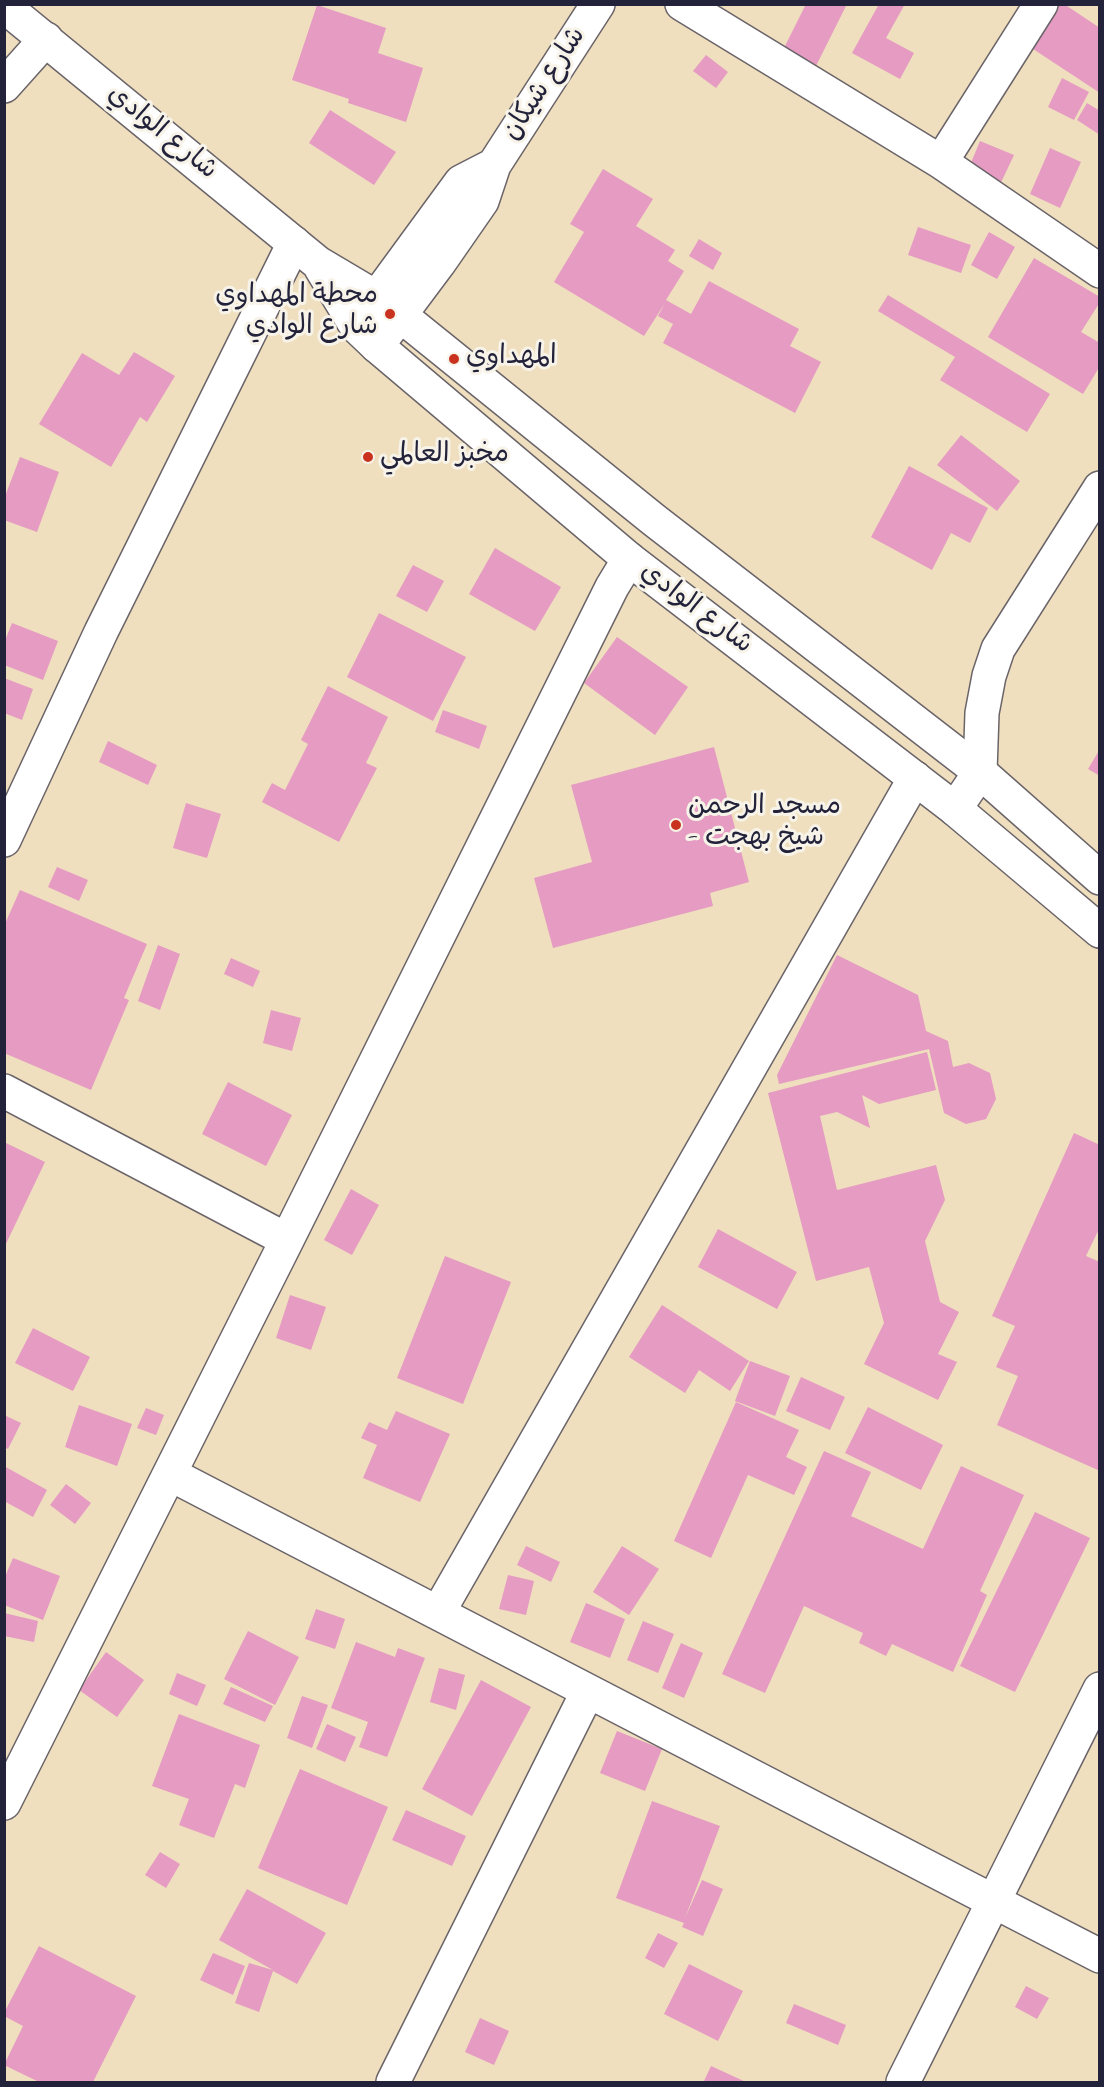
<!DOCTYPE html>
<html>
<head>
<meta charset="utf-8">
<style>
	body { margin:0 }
	#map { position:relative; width:1104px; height:2087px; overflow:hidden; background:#efdfbe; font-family:"Indie Flower",sans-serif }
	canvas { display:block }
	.frame { position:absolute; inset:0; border:6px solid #22223b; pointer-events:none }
</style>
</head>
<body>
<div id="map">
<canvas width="1104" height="2087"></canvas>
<div class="frame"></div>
</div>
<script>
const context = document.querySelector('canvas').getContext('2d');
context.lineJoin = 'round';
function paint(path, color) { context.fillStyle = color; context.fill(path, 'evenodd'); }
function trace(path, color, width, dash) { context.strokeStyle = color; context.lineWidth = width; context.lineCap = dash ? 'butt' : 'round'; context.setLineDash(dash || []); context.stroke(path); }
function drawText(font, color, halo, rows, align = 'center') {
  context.font = font + ' "Indie Flower","Playpen Sans Arabic",sans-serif'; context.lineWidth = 6; context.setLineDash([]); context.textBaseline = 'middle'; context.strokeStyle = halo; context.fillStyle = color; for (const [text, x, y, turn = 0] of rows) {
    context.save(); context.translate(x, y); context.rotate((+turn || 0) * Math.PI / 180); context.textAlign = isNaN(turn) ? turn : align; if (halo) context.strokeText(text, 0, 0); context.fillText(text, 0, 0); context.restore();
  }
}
paint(new Path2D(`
	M806,4H847L814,70L781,54Z
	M879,4H905L886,38L914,53L900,79L852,53Z
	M1054,4H1064L1100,28V93L1027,45Z
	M317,5L386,28L378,53L423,68L406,122L348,103L349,99L292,80Z
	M706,55L728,72L716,88L693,71Z
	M1062,78L1089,92L1074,120L1048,107Z
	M1087,103L1100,111V135L1077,120Z
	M330,110L396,152L374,185L309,143Z
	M980,141L1014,155L997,191L965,177Z
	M1050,148L1081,162L1060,208L1030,194Z
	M603,169L653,199L636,226L675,250L668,261L684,271L666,300L691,314L709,281L799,329L790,346L821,362L795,413L663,343L673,324L658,316L665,303L644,336L554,282L584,232L570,224Z
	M918,227L971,245L961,273L908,255Z
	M989,232L1015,247L997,279L971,265Z
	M699,239L722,253L713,270L689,256Z
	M1034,258L1100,297V302L1081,332L1100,343V366L1083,394L988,337Z
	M888,295L1050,394L1027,432L940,380L955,357L878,311Z
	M134,352L175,376L147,422L140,417L111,467L39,424L82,353L119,375Z
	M961,435L1020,481L997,511L937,465Z
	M20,457L59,472L37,532L4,520V499Z
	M909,466L988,508L970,543L951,533L932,570L871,537Z
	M495,548L561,587L535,631L469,594Z
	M413,565L444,581L427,612L396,596Z
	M379,613L466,657L433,721L347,677Z
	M12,623L58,641L43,680L4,665V643Z
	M617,637L688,687L655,735L584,683Z
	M4,678L33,689L22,720L4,713Z
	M328,686L388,717L366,763L377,768L339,842L262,802L272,783L285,790L308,744L301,740Z
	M443,710L487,726L479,749L435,732Z
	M108,741L157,765L148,785L99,762Z
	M714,747L749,882L710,893L713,906L553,948L534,878L592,862L571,785Z
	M1100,749V776L1088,769Z
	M186,803L221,814L207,858L173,848Z
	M57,867L88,880L79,901L48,887Z
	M20,890L147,944L124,998L129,1000L91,1090L4,1053V926Z
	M158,945L180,954L160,1010L138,1001Z
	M837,955L918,995L926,1031L948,1041L953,1067L969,1063L990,1073L996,1099L986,1119L966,1124L944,1113L929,1049L779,1084L777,1075Z
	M231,958L260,971L253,987L224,974Z
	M271,1010L301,1018L292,1051L263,1043Z
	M927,1052L936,1090L879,1104L862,1095L870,1128L837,1112L820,1116L837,1190L936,1165L945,1200L925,1241L940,1302L959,1312L938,1354L957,1362L938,1400L864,1364L884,1323L869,1267L816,1281L768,1093Z
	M228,1082L292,1115L266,1166L202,1134Z
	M1074,1133L1100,1145V1227L1086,1256L1100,1262V1471L997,1425L1018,1376L996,1367L1015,1326L992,1316Z
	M4,1142L45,1162L4,1248Z
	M351,1189L379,1205L352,1255L324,1240Z
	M718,1229L797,1272L777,1309L698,1267Z
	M445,1256L511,1282L463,1404L397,1378Z
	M290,1295L326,1307L311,1350L276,1338Z
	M662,1305L749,1361L730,1391L699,1370L685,1393L629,1357Z
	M33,1328L90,1357L73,1391L15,1363Z
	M750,1361L790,1376L775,1416L735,1401Z
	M801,1377L845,1397L830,1430L786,1411Z
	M736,1402L799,1430L786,1457L807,1467L794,1495L748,1475L711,1558L674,1541Z
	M79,1405L132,1424L117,1466L65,1447Z
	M868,1407L943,1445L921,1490L845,1453Z
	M146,1408L164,1415L156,1435L137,1428Z
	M396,1411L450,1434L420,1502L363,1478L377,1445L361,1438L369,1422L387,1430Z
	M4,1415L21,1423L8,1449L4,1447Z
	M824,1451L871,1472L851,1516L923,1549L961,1466L1024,1495L980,1591L987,1595L953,1672L892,1644L886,1656L859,1643L863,1633L804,1606L765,1693L722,1674Z
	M4,1466L47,1490L33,1517L4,1501Z
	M66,1484L91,1503L75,1524L50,1505Z
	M1035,1512L1090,1538L1015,1692L960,1666Z
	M526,1546L560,1562L551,1582L517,1565Z
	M622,1546L659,1569L629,1615L593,1592Z
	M13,1558L60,1576L43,1620L4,1605V1579Z
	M508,1575L534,1581L526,1615L499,1609Z
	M586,1603L625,1619L610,1658L570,1642Z
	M316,1609L345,1619L335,1649L305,1639Z
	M4,1613L38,1621L34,1642L4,1636Z
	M643,1621L674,1634L658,1673L627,1660Z
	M248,1631L299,1657L275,1705L224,1679Z
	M356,1642L395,1657L398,1648L425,1658L387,1757L359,1747L368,1722L331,1708Z
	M681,1643L703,1653L684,1698L662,1688Z
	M106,1652L144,1680L117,1717L79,1690Z
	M439,1668L465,1675L456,1710L430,1702Z
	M177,1673L206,1685L197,1706L169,1694Z
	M481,1680L531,1707L472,1816L422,1789Z
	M231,1687L273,1706L265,1722L223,1704Z
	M302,1696L328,1705L312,1748L287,1738Z
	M179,1714L260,1745L245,1788L235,1784L214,1838L179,1825L189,1799L152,1786Z
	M327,1724L356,1737L345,1762L316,1749Z
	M617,1731L662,1749L645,1791L600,1773Z
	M300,1769L388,1807L347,1905L258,1868Z
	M652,1801L720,1826L685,1918L702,1880L723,1889L703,1936L682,1927L684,1923L616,1898Z
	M406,1810L466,1836L452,1866L392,1840Z
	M160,1852L180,1864L166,1888L145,1875Z
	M247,1889L326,1933L297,1984L273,1971L259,2012L235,2003L249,1963L273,1970L219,1940Z
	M658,1933L678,1943L664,1968L645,1958Z
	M39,1946L136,1996L93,2082H39L4,2065L23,2026L4,2016V2013Z
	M213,1953L245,1966L233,1995L200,1980Z
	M689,1964L743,1991L718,2041L664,2014Z
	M1026,1986L1049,1998L1037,2019L1015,2007Z
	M794,2004L846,2025L838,2045L786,2023Z
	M480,2018L509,2031L494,2065L465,2052Z
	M711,2066L746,2082H708L704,2081Z`), '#e59bc2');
const minor = new Path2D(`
	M682,4L941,162L1100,271
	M4,86L46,39
	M941,162L1041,4
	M360,320L461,182L494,165
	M377,346L439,263L482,201L494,165L598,4
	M955,809L980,772L982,713L989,676L998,649L1100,488
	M4,840L101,632L294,243
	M4,1091L287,1240
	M170,1474C481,1632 789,1797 1100,1956
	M439,1611L915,778
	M4,1803L287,1240L612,587L629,559
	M393,2082L588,1691
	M903,2082L1100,1689`);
const major = new Path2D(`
	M4,6L318,263L377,298L400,315L654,520L980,772L1100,878
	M321,268L356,326L377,346L629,559L955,809L1100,931`);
trace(minor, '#6a6469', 36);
trace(major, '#6a6469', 36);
trace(minor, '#fff', 33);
trace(major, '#fff', 33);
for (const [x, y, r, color] of [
	[390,314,6,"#c8321e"],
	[454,359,6,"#c8321e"],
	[368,457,6,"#c8321e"],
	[676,825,6,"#c8321e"]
]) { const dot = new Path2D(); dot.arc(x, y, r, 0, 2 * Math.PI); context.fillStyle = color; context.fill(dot); trace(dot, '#f7f3e8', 2); }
drawText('27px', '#22223b', '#f7f3e8', [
	["شارع شيكان",546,85,-57],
	["شارع الوادي",161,134,39],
	["شارع الوادي",695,610,37]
]);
drawText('27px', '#22223b', '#f7f3e8', [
	["محطة المهداوي",378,298,"right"],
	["شارع الوادي",378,329,"right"],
	["المهداوي",466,359],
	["مخبز العالمي",380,457],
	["مسجد الرحمن",688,809],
	["- شيخ بهجت",688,840]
], 'left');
</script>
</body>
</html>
